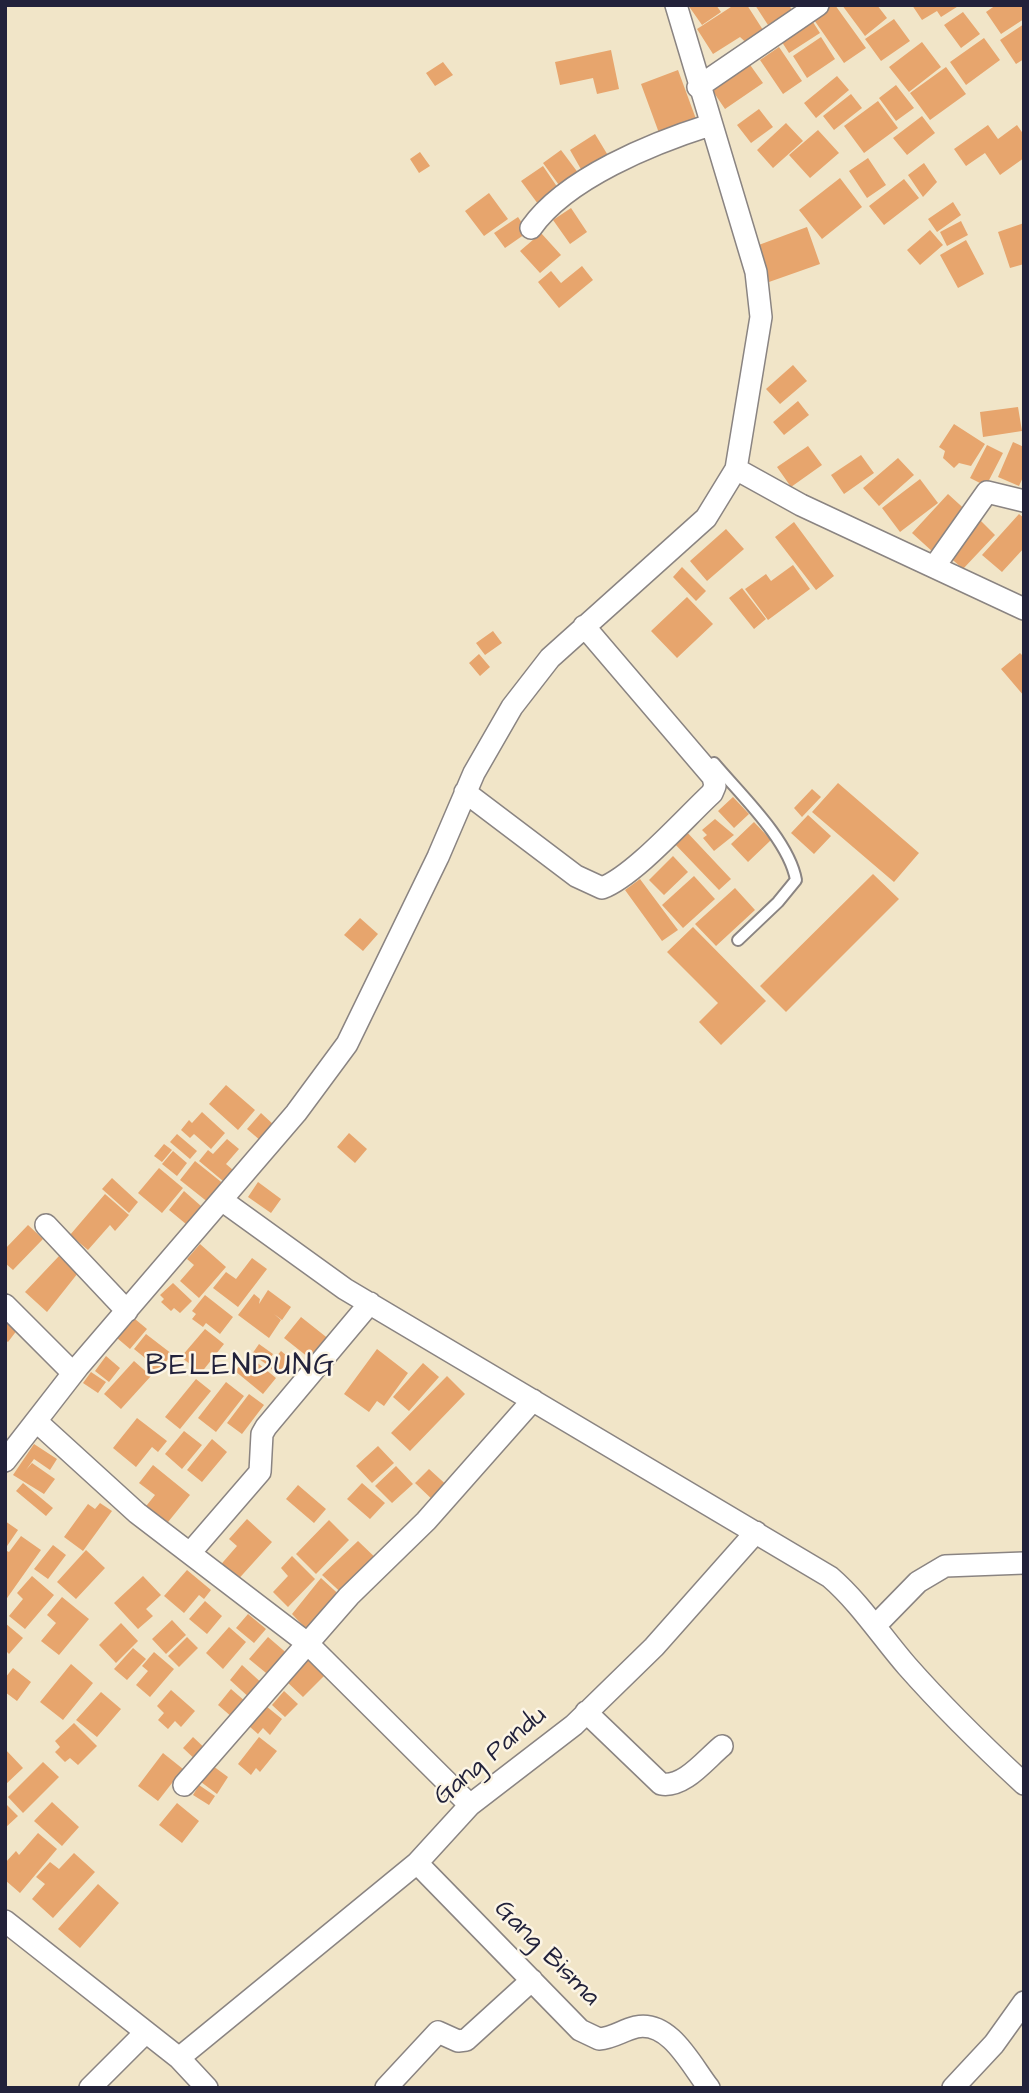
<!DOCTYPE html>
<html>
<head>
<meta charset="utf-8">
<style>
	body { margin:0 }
	#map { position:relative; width:1029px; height:2093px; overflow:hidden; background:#f1e5c8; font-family:"Architects Daughter",sans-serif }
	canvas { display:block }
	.frame { position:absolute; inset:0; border:7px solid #22223b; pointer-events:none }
</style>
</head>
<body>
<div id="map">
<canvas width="1029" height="2093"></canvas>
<div class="frame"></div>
</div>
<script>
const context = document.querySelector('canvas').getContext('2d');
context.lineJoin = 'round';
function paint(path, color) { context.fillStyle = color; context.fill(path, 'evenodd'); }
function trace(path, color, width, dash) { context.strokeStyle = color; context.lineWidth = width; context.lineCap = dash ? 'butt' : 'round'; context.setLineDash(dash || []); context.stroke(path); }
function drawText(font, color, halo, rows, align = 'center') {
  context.font = font + ' "Architects Daughter",sans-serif'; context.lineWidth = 5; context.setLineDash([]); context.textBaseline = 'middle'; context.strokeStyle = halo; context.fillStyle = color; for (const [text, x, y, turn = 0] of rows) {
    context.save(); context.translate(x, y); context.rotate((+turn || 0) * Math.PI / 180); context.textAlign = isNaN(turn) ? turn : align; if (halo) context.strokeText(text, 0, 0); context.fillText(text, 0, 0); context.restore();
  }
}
paint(new Path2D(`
	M688,5H716L721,12L702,25Z
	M734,5H747L763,30L750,46L740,37L713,54L697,29Z
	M755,5H789L792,10L768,25Z
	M829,5H835L866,48L844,63L812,17Z
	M842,5H877L887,18L865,36Z
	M912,5H960L941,17L937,11L922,20Z
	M996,5H1022L1024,19L1001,34L986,12Z
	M963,12L980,34L961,48L944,25Z
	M811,19L820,33L789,53L780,39Z
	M894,19L910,41L881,61L865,39Z
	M1024,24V59L1016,64L1000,40Z
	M821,37L835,59L807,78L793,56Z
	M984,38L1000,60L966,85L950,62Z
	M922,42L941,67L909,92L889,67Z
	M779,47L802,81L783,94L760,60Z
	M611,50L619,89L597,94L593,78L560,85L555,62Z
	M443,62L453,75L435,86L426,73Z
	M748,62L763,83L725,109L710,87Z
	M946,67L966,94L930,120L910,93Z
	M678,70L696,119L659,133L641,84Z
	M837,76L849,90L816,118L804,103Z
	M896,85L914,108L896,121L879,98Z
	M851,94L862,108L834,130L823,116Z
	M878,101L898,128L864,153L844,126Z
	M759,109L773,127L751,143L737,125Z
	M922,116L935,133L907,155L893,138Z
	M786,123L803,141L773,168L757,150Z
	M988,125L998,139L1017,125L1024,135V158L1000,175L985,153L966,166L954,149Z
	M818,130L839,153L810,178L789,155Z
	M595,134L612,162L586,178L570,150Z
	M561,150L582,178L564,192L543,163Z
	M420,152L430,166L419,173L410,159Z
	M868,158L886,185L867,198L849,171Z
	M924,163L937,182L923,197L908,175Z
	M543,166L562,194L541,208L521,181Z
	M840,178L862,207L822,239L799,210Z
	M904,179L919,198L884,225L869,206Z
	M489,193L508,219L484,236L465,211Z
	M953,202L961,215L937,232L928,219Z
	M571,208L587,232L570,244L553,220Z
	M518,217L528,232L505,248L494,233Z
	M961,221L968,235L947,246L940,232Z
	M1024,223V264L1010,268L998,232Z
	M807,227L820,264L769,282L756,246Z
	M930,230L943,245L920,265L907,250Z
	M541,233L561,255L540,273L520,251Z
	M966,240L984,274L958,288L940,255Z
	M582,266L593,280L559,308L538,282L551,271L561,283Z
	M793,365L807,381L780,404L766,389Z
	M798,401L809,415L784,435L773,422Z
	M1018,407L1022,431L983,437L980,412Z
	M954,424L985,444L971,466L959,463L954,468L943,458L945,451L939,447Z
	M1013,442L1024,447V475L1019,486L998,477Z
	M987,445L1003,453L986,486L970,478Z
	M808,446L822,465L791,487L777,467Z
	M861,455L874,473L844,494L831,475Z
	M898,458L914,475L879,506L863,488Z
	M920,479L938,503L900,532L882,508Z
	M948,494L970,514L934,553L912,533Z
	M1019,514L1024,518V548L1002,572L982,555Z
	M979,519L995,535L963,569L946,554Z
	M794,522L834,576L816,590L775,537Z
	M726,529L744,549L707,581L690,561Z
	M793,565L810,589L768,620L745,589L766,574L771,581Z
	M682,567L706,591L696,601L673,577Z
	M742,588L766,619L754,629L729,598Z
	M687,597L713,624L677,658L651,631Z
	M493,631L502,643L485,655L476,643Z
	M1020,653L1024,657V696L1001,669Z
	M479,654L490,667L480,676L469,663Z
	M838,783L919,853L894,882L812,812Z
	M812,789L821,797L802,817L794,808Z
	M733,797L749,814L734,828L718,811Z
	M808,815L831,836L814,854L791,833Z
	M715,819L734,835L714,851L703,838L707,835L702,830Z
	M754,822L771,840L748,862L731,844Z
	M684,829L731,879L719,890L672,841Z
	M673,856L688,872L664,895L649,880Z
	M873,874L899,899L786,1012L760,986Z
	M694,876L715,899L683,928L662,905Z
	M640,879L678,930L662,941L625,890Z
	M735,888L755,910L716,946L695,924Z
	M360,918L378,934L363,951L344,935Z
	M693,927L766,1001L721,1045L699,1022L718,1003L667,952Z
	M226,1085L255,1110L238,1130L209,1104Z
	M202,1112L225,1133L211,1149L194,1134L190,1138L181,1130L189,1120L192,1123Z
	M261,1113L274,1125L261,1141L247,1129Z
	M349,1133L367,1149L355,1163L337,1147Z
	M177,1134L197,1151L190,1159L170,1142Z
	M227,1139L239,1149L226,1164L233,1170L223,1181L199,1161L208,1150L213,1154Z
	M164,1144L172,1150L162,1162L154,1156Z
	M173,1151L187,1163L177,1176L162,1164Z
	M195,1161L225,1185L209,1203L180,1180Z
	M159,1168L183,1188L162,1213L138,1193Z
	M112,1178L138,1202L129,1213L102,1189Z
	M258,1182L281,1199L271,1213L248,1197Z
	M184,1191L201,1206L186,1224L169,1210Z
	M105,1194L129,1215L115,1231L110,1225L88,1250L70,1235Z
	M28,1225L43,1239L13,1270L5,1263V1249Z
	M200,1244L226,1267L199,1298L180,1281L194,1265L187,1259Z
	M59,1256L78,1273L47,1312L25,1292Z
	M252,1258L267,1269L238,1307L213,1288L226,1272L236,1279Z
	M173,1283L192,1301L180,1313L174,1308L171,1311L161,1302L164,1299L160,1295Z
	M268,1290L291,1307L282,1320L274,1314L281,1320L269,1338L238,1315L254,1294L260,1299L259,1304Z
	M205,1295L233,1317L220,1334L206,1323L203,1327L192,1319L196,1314L192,1311Z
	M5,1312L21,1325L8,1342L5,1340Z
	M301,1317L330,1340L313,1361L284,1338Z
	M135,1319L147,1329L130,1349L117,1338Z
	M205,1329L224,1344L201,1373L181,1357Z
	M146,1334L172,1354L157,1373L147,1366L150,1362L134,1349Z
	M259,1344L273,1354L266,1364L252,1354Z
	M377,1349L408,1373L384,1406L377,1401L369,1412L344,1394Z
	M281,1351L293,1361L279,1376L268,1366Z
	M106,1356L120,1368L109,1382L95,1371Z
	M249,1356L276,1378L263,1394L235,1371Z
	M134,1361L151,1376L121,1409L104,1394Z
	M423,1363L439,1377L409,1411L393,1397Z
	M91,1372L106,1382L98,1393L83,1383Z
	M447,1376L465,1394L410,1451L391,1433Z
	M196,1379L211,1391L180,1429L165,1417Z
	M226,1382L244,1396L216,1432L198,1418Z
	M249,1394L264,1405L242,1434L227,1423Z
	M137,1418L167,1441L158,1452L152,1447L136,1467L113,1448Z
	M184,1431L202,1445L182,1469L165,1454Z
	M212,1439L227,1452L202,1482L187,1470Z
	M34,1444L57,1459L50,1470L34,1459L26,1470L32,1463L55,1479L44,1494L13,1475Z
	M378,1446L394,1463L372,1483L356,1466Z
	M153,1465L190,1495L164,1527L143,1510L155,1495L139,1483Z
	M396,1466L413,1484L392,1503L375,1486Z
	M429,1469L451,1489L437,1504L415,1483Z
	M23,1483L53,1508L46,1516L16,1491Z
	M362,1483L385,1503L370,1519L347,1499Z
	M298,1485L326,1509L314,1523L286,1499Z
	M100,1503L112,1511L83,1551L64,1537L88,1504L95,1509Z
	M247,1519L272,1542L234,1584L217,1569L237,1546L229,1539Z
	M329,1520L349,1540L316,1574L296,1554Z
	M5,1521L18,1530L5,1549Z
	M21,1536L41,1550L5,1601V1550L9,1552Z
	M358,1541L381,1563L347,1598L322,1575Z
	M53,1545L66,1555L48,1579L34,1569Z
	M86,1550L105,1568L76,1599L57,1582Z
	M292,1556L315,1579L288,1607L273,1592L288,1576L281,1568Z
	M187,1570L211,1590L204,1599L199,1595L184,1613L164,1596Z
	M32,1576L54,1595L25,1629L9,1616L23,1599L17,1593Z
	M143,1576L161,1595L146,1609L153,1616L138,1629L114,1603Z
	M321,1578L345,1600L311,1634L292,1614Z
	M62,1597L89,1619L59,1655L41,1641L56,1623L47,1615Z
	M205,1601L222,1616L207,1634L189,1619Z
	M248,1614L266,1629L254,1643L236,1628Z
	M172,1620L186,1635L166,1654L152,1639Z
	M5,1623L23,1638L9,1654L5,1650Z
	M121,1623L138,1641L116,1663L99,1645Z
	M229,1627L246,1642L223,1669L206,1653Z
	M187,1637L198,1648L179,1667L168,1656Z
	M268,1637L290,1656L271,1677L249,1659Z
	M133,1648L146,1659L127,1680L114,1669Z
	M154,1652L174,1669L150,1697L136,1685L148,1671L142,1666Z
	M306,1658L325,1675L303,1697L285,1680Z
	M71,1664L93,1683L63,1720L40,1702Z
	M242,1665L265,1686L252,1700L230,1680Z
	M13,1668L31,1682L17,1701L5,1692V1678Z
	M231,1689L246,1702L232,1717L218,1705Z
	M171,1690L195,1711L181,1727L175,1721L168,1729L158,1720L164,1713L157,1706Z
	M284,1691L298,1704L285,1717L272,1705Z
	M101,1692L121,1709L97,1737L76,1720Z
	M266,1706L282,1719L270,1735L263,1728L258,1734L249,1726Z
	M74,1723L97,1746L78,1765L70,1758L65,1762L55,1752L60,1747L55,1741Z
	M193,1737L209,1752L199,1763L183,1748Z
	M259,1737L277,1751L260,1772L256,1768L251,1775L238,1764Z
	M5,1749L23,1768L5,1785Z
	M163,1753L183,1769L158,1801L138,1786Z
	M43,1762L59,1777L23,1813L8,1797Z
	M213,1766L228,1777L217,1794L201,1782Z
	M199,1785L215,1796L209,1805L193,1795Z
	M52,1802L79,1827L62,1846L34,1821Z
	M5,1803L18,1816L5,1828Z
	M177,1803L199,1821L182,1843L159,1825Z
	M38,1833L57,1849L20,1893L5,1880V1863L16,1851L19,1855Z
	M74,1853L95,1872L53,1918L32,1899L45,1884L36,1877L50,1862L59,1869Z
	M98,1884L119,1903L80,1948L58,1929Z`), '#e7a56d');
const lane = new Path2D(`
	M714,763C740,794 789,840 796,880L778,902L738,940`);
const street = new Path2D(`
	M698,87L818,5
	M531,228C566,178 653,143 710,125
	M736,469L801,505L1024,609
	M934,567L987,492L1024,501
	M465,792L576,876L602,888C634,876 685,818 712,793L715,786L713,777L584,626
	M223,1201L345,1289L830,1577C860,1603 881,1636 907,1666C944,1708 983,1746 1024,1784
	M46,1225L127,1311
	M5,1305L73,1373
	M36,1421L137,1513L307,1643L470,1805
	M5,1461L78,1367L296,1113L347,1044L438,857L474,773L512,707L550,658L706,518L736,469L761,317L756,272L676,5
	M190,1553L260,1472L262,1434L266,1427L370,1303
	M875,1626L918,1582L945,1566L1024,1563
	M586,1712L661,1784C684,1788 705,1760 722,1746
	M184,1785L349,1596L426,1521L533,1400
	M417,1863L580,2030L599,2039C613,2038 623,2030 636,2027C670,2020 691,2065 709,2088
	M5,1921L179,2058L207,2088
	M179,2058L417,1863L470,1805L574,1725L654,1647L756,1532
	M90,2088L146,2032
	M386,2088L438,2032L458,2041L466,2040L532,1980
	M953,2088L994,2044L1024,2002`);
trace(lane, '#8a8482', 14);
trace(street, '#8a8482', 24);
trace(lane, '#fff', 10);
trace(street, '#fff', 21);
drawText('26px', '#22223b', '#fcf5e5', [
	["Gang Pandu",491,1757,-40],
	["Gang Bisma",546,1954,45]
]);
context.letterSpacing = '2px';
drawText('30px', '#22223b', '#fcf5e5', [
	["BELENDUNG",241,1368]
]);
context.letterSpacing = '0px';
</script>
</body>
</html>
